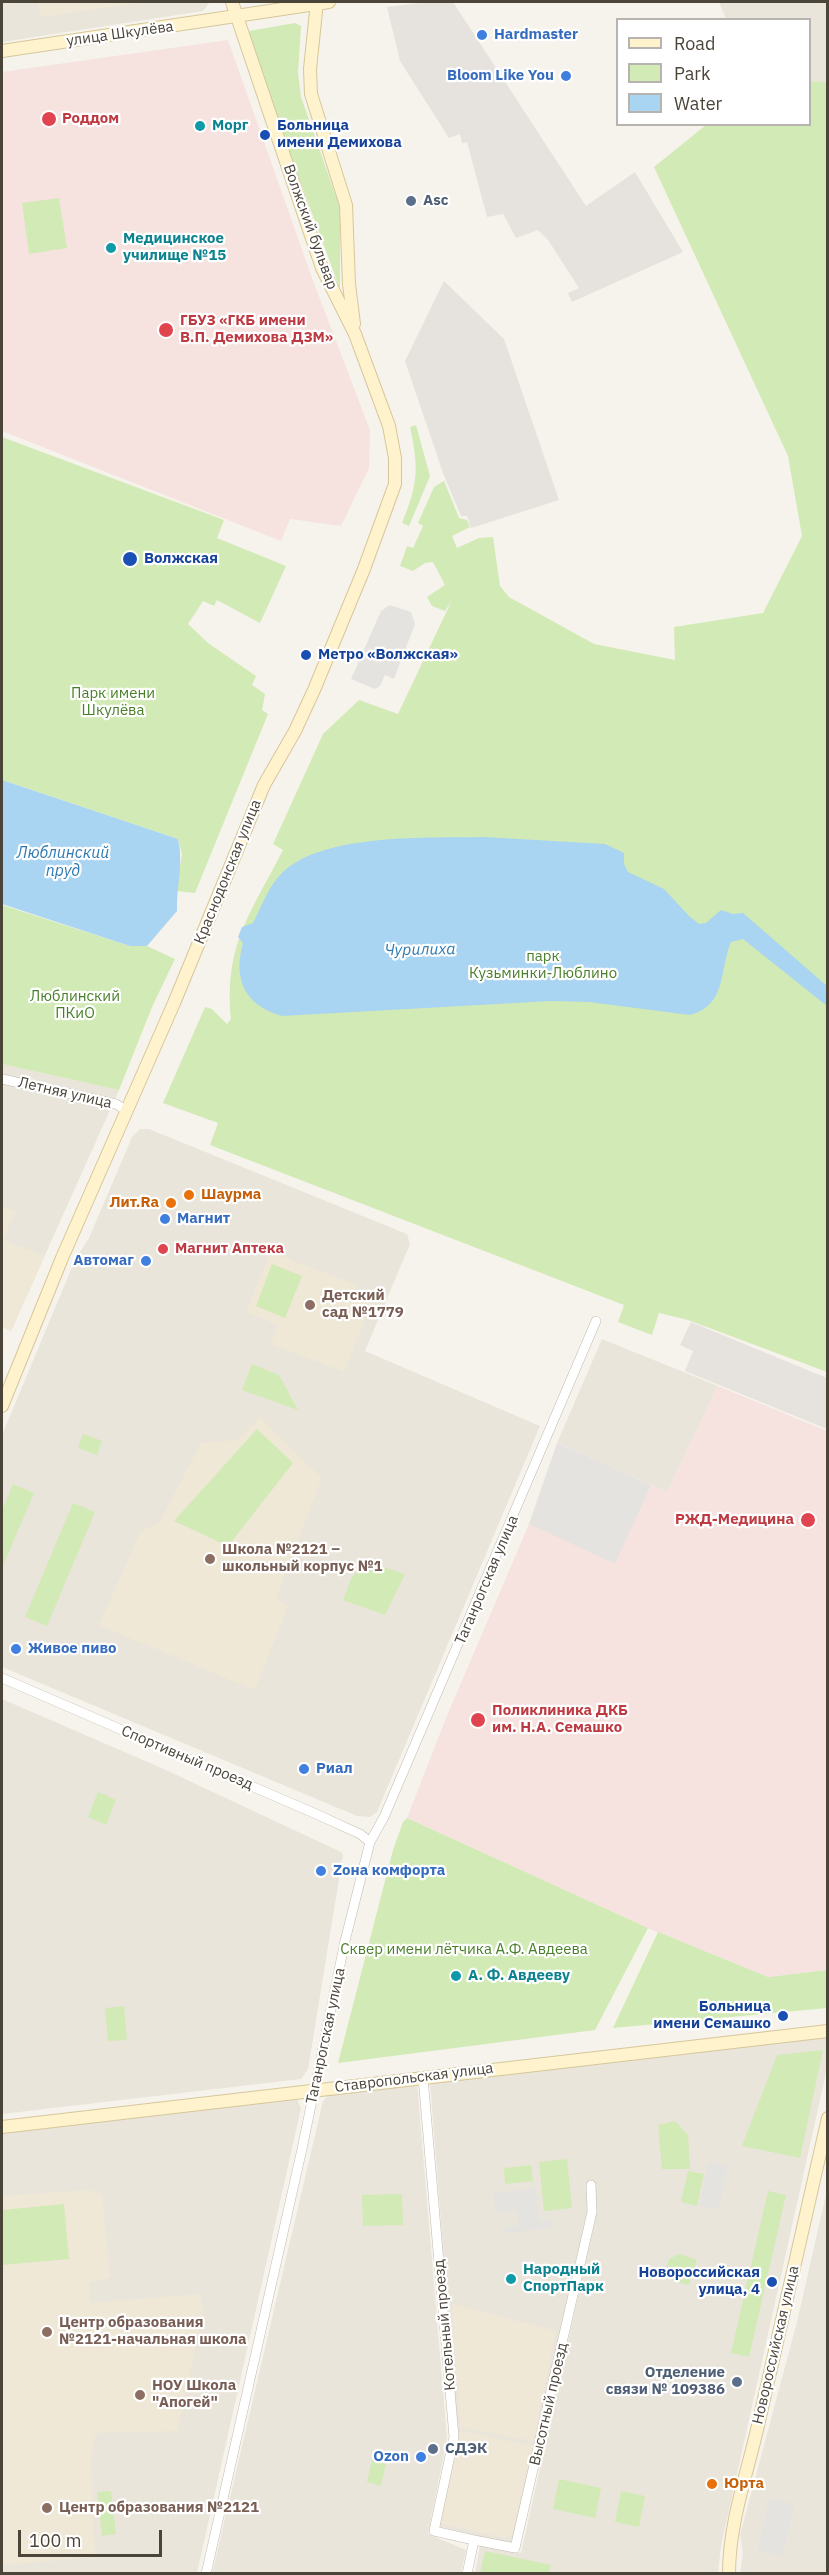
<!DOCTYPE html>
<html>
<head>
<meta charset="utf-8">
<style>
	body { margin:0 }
	#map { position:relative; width:829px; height:2575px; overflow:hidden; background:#f6f3ec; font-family:"IBM Plex Sans",sans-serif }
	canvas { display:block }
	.frame { position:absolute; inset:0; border:3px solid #4b4439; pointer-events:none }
	.legend { position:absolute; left:616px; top:18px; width:195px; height:108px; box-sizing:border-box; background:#fff; border:2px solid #b7b4b0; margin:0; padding:8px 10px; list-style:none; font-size:18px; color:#4b4439 }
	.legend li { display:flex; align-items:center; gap:12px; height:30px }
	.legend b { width:30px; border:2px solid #b7b4b0 }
	.scale { position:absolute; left:18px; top:2530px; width:144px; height:27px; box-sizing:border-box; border:3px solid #4b4439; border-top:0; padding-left:8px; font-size:18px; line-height:21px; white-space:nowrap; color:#4b4439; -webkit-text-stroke:4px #fff; paint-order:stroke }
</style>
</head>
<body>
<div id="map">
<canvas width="829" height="2575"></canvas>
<div class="frame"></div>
<ul class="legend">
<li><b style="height:8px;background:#fff3cd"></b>Road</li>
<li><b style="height:16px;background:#d2eab5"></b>Park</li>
<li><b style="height:16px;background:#a9d4f2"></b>Water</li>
</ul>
<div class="scale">100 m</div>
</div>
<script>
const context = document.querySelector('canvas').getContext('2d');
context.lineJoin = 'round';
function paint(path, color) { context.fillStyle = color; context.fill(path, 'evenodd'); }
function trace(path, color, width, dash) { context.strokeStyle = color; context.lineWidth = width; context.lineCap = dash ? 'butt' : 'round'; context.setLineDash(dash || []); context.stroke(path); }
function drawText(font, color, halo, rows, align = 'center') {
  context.font = font + ' "IBM Plex Sans",sans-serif'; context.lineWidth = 4.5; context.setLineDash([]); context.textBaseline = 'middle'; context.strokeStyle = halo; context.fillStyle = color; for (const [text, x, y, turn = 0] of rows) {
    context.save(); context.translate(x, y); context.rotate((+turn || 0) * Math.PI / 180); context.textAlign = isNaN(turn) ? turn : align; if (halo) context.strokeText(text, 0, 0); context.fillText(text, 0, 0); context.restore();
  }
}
paint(new Path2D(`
	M2,2H210L203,11L2,42Z
	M719,2H827V82L810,81V20L726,19Z
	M2,1064L119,1090L11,1331L2,1327Z
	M140,1129H149L407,1234L410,1244L365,1351L540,1426L377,1812L370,1817L357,1816L2,1667V1435L75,1260L89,1238L132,1137Z
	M602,1339L718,1386L667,1492L557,1443Z
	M2,1699L166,1770L341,1852L343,1855L308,2069L301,2079L2,2114Z
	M826,2037L827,2068L721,2546L718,2573H475L480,2546L521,2553L597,2211L588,2208L513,2544L437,2526L458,2438L430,2082Z
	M417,2082L447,2439L428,2534L466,2550L461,2573L212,2574L323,2101L329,2094Z
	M296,2097L301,2108L197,2573H2V2132Z
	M827,2190V2573L740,2574L743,2553L740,2535L797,2322Z`), '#eae5da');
paint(new Path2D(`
	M427,2H453L586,206L635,172L683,252L572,302L568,293L579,288L548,240L538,230L516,238L503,214L487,217L467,142L462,143L460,134L449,138L400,61L387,7Z
	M444,281L504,339L559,500L471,528L467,516H461L443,473L405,361Z
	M691,1322L827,1378V1429L685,1371L693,1351L680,1345Z`), '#e6e2dd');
paint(new Path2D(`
	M38,2H147L41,17Z
	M2,1206L15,1212L3,1240L45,1256L11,1331L2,1327Z
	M270,1252L357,1285L355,1290L374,1297L344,1372L271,1344L278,1325L246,1312Z
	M260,1417L322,1478L280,1587L277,1600L288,1606L255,1690L99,1625L141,1531L159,1523L201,1443L237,1440Z
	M89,2190L102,2195L110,2278L89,2282L91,2303L200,2294L203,2314L177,2431L96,2433L91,2459L95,2557L2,2565V2196Z
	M452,2304L556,2331L534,2441L460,2427Z
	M461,2431L533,2446L512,2534L504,2538L440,2523Z`), '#efe8d6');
paint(new Path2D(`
	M228,40L312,278L370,430L369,468L341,526L290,519L281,541L2,431V72Z
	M718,1386L827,1431V1970L768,1977L652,1930L407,1818L446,1718L529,1524L557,1443L667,1492Z`), '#f6e3e0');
paint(new Path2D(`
	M295,23L301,26L298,73L301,97L340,208V289L259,70L249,31Z
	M810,81L827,82V1372L688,1320L659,1313L652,1335L618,1322L624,1305L210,1145L218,1123L163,1103L205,1007L212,1009L227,1024L231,1019C224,944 251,913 283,850L273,844L323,734L359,700L398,714L452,600L445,611L432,606L427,597L445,585L433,562L425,563L413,571L400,566L407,546L413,548L423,526L418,523L434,487L444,481L459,518L467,520L470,527L452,536L457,548L479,538L493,537L500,586L509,597L594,644L675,660L674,627L763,613L802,536L788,456L654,167L706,125L810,124Z
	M59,198L67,248L29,254L22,203Z
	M416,425L430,476L409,526L402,523C418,484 419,469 410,427Z
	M2,437L224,520L217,538L286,566L260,623L217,600L214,606L203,601L188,624L208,643L256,676L252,685L265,694L262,710L268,714L195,893L176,891L182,855L178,839L2,780Z
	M2,905L130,946H147L175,959L152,1007L119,1090L2,1064Z
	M272,1264L302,1276L285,1318L256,1306Z
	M252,1364L279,1375L298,1410L242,1390Z
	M257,1429L293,1463L228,1546L174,1521Z
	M83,1434L102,1441L97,1455L78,1448Z
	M13,1484L34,1493L2,1568V1510Z
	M73,1503L95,1512L47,1626L25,1617Z
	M365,1561L405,1574L385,1615L343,1600L351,1579Z
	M98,1792L116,1800L106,1825L88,1817Z
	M407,1818L648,1928L595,2030L338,2063L393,1850L403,1822Z
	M658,1932L768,1977L827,1970V2008L613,2028Z
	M124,2006L127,2040L108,2041L105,2008Z
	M823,2050L800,2158L742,2146L777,2055Z
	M675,2121L688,2135L690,2169H662L658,2125Z
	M567,2159L572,2208L544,2211L539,2162Z
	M531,2165L533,2181L505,2184L504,2168Z
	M688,2171L704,2174L697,2206L681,2202Z
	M768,2191L786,2195L749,2357L731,2353Z
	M402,2194L403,2225L363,2226L362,2195Z
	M64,2204L69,2259L2,2265V2210Z
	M680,2254L697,2260L689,2285L673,2281L666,2269L669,2259Z
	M373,2455L387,2459L381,2486L367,2482Z
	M559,2479L601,2488L595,2518L553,2509Z
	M111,2491L116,2534L102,2536L97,2492Z
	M621,2491L645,2496L639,2527L615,2522Z
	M485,2551L551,2565L549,2573H480Z`), '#d2eab5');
paint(new Path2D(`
	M390,605L411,612L415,624L394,679L385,675L380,686L375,689L351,679L381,611Z
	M557,1443L651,1485L615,1564L529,1524Z
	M709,2162L728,2167L718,2210L699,2206Z
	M536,2189L539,2220L553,2219L554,2228L504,2233L503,2227L518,2226L516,2210L495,2212L493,2193Z
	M769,2499L794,2504L783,2556L758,2550Z`), '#e5e3e0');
paint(new Path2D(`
	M2,780L178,839C184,863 176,887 177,911L147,946H130L2,904Z
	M484,837L605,844L624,853V864L628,872L664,889L689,916L699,924L706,923L721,910L733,914L743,913L827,986V1006L743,939L731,942C719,971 727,1005 690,1015L589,1002L551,1001L282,1016C244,1005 233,979 243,943L238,937L242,927L253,923C262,906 269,885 283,872C324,833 430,838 484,837Z`), '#a9d4f2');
const street = new Path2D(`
	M2,1079L116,1104L127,1111
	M2,1678L316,1814L360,1834L370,1842
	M423,2077L454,2437L434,2531L474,2540
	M206,2574L302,2149L345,1941L370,1842L384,1817L596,1321
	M467,2574L474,2540L515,2548L592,2212L591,2185`);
const secondary = new Path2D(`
	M317,2L310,69L311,94L346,205L349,284L354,324
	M2,51L329,2
	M2,1406L62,1258L174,1003L264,785L295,731L314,690L364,569L395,484V458L389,426L355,334L322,268L232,2
	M2,2127L828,2031
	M729,2574C729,2521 748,2472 759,2421C782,2320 805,2219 828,2118`);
trace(street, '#c2bbae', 10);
trace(secondary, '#d6c79b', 14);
trace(street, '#fff', 9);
trace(secondary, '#fff3cd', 12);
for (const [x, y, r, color] of [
	[482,35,6,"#3f7fe0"],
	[566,76,6,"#3f7fe0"],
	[49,119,8,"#e0444e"],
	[200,126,6,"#0f9aa8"],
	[265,135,6,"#1a4fb4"],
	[411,201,6,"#5c6f8a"],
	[111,248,6,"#0f9aa8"],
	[166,330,8,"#e0444e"],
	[130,559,8,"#1a4fb4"],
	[306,655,6,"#1a4fb4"],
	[189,1195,6,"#e8710a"],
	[171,1203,6,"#e8710a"],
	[165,1219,6,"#3f7fe0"],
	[163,1249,6,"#e0444e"],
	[146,1261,6,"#3f7fe0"],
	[310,1305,6,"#8d6e63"],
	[808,1520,8,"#e0444e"],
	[210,1559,6,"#8d6e63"],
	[16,1649,6,"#3f7fe0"],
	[478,1720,8,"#e0444e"],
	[304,1769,6,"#3f7fe0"],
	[321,1871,6,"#3f7fe0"],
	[456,1976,6,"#0f9aa8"],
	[783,2016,6,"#1a4fb4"],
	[511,2279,6,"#0f9aa8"],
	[772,2282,6,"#1a4fb4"],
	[47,2332,6,"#8d6e63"],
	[737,2382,6,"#5c6f8a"],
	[140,2395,6,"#8d6e63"],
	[433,2449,6,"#5c6f8a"],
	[421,2457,6,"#3f7fe0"],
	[712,2484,6,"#e8710a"],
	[47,2508,6,"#8d6e63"]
]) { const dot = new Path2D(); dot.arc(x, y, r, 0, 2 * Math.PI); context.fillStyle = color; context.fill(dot); trace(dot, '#fff', 2); }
drawText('15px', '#4b4439', '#fff', [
	["улица Шкулёва",120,34,-8],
	["Волжский бульвар",310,227,70],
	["Краснодонская улица",228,872,-68],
	["Летняя улица",65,1093,13],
	["Таганрогская улица",487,1580,-67],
	["Спортивный проезд",187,1758,23],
	["Таганрогская улица",326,2036,-78],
	["Ставропольская улица",414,2078,-7],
	["Котельный проезд",445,2325,-95],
	["Новороссийская улица",776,2345,-77],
	["Высотный проезд",549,2404,-77]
]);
drawText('bold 15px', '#366cbe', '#fff', [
	["Hardmaster",494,35],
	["Bloom Like You",554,76,"right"],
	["Магнит",177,1219],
	["Автомаг",134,1261,"right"],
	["Живое пиво",28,1649],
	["Риал",316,1769],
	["Zона комфорта",333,1871],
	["Ozon",409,2457,"right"]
], 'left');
drawText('bold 15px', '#be3a42', '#fff', [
	["Роддом",62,119],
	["ГБУЗ «ГКБ имени",180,321],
	["В.П. Демихова ДЗМ»",180,338],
	["Магнит Аптека",175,1249],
	["РЖД-Медицина",794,1520,"right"],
	["Поликлиника ДКБ",492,1711],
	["им. Н.А. Семашко",492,1728]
], 'left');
drawText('bold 15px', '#0d838f', '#fff', [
	["Морг",212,126],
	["Медицинское",123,239],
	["училище №15",123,256],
	["А. Ф. Авдееву",468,1976],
	["Народный",523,2270],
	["СпортПарк",523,2287]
], 'left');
drawText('bold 15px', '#164399', '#fff', [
	["Больница",277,126],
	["имени Демихова",277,143],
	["Волжская",144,559],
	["Метро «Волжская»",318,655],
	["Больница",771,2007,"right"],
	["имени Семашко",771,2024,"right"],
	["Новороссийская",760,2273,"right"],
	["улица, 4",760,2290,"right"]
], 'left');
drawText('bold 15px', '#4e5e75', '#fff', [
	["Asc",423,201],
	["Отделение",725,2373,"right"],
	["связи № 109386",725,2390,"right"],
	["СДЭК",445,2449]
], 'left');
drawText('15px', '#4a7f2a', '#fff', [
	["Парк имени",113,694],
	["Шкулёва",113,711],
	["парк",543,957],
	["Кузьминки-Люблино",543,974],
	["Люблинский",75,997],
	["ПКиО",75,1014],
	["Сквер имени лётчика А.Ф. Авдеева",464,1950]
]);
drawText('bold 15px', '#c56008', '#fff', [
	["Шаурма",201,1195],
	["Лит.Ra",159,1203,"right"],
	["Юрта",724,2484]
], 'left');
drawText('bold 15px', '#785e54', '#fff', [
	["Детский",322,1296],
	["сад №1779",322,1313],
	["Школа №2121 –",222,1550],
	["школьный корпус №1",222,1567],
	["Центр образования",59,2323],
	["№2121-начальная школа",59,2340],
	["НОУ Школа",152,2386],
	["\"Апогей\"",152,2403],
	["Центр образования №2121",59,2508]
], 'left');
drawText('italic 16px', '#2e7ab2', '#fff', [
	["Люблинский",63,853],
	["пруд",63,871],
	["Чурилиха",420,950,-1]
]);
</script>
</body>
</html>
